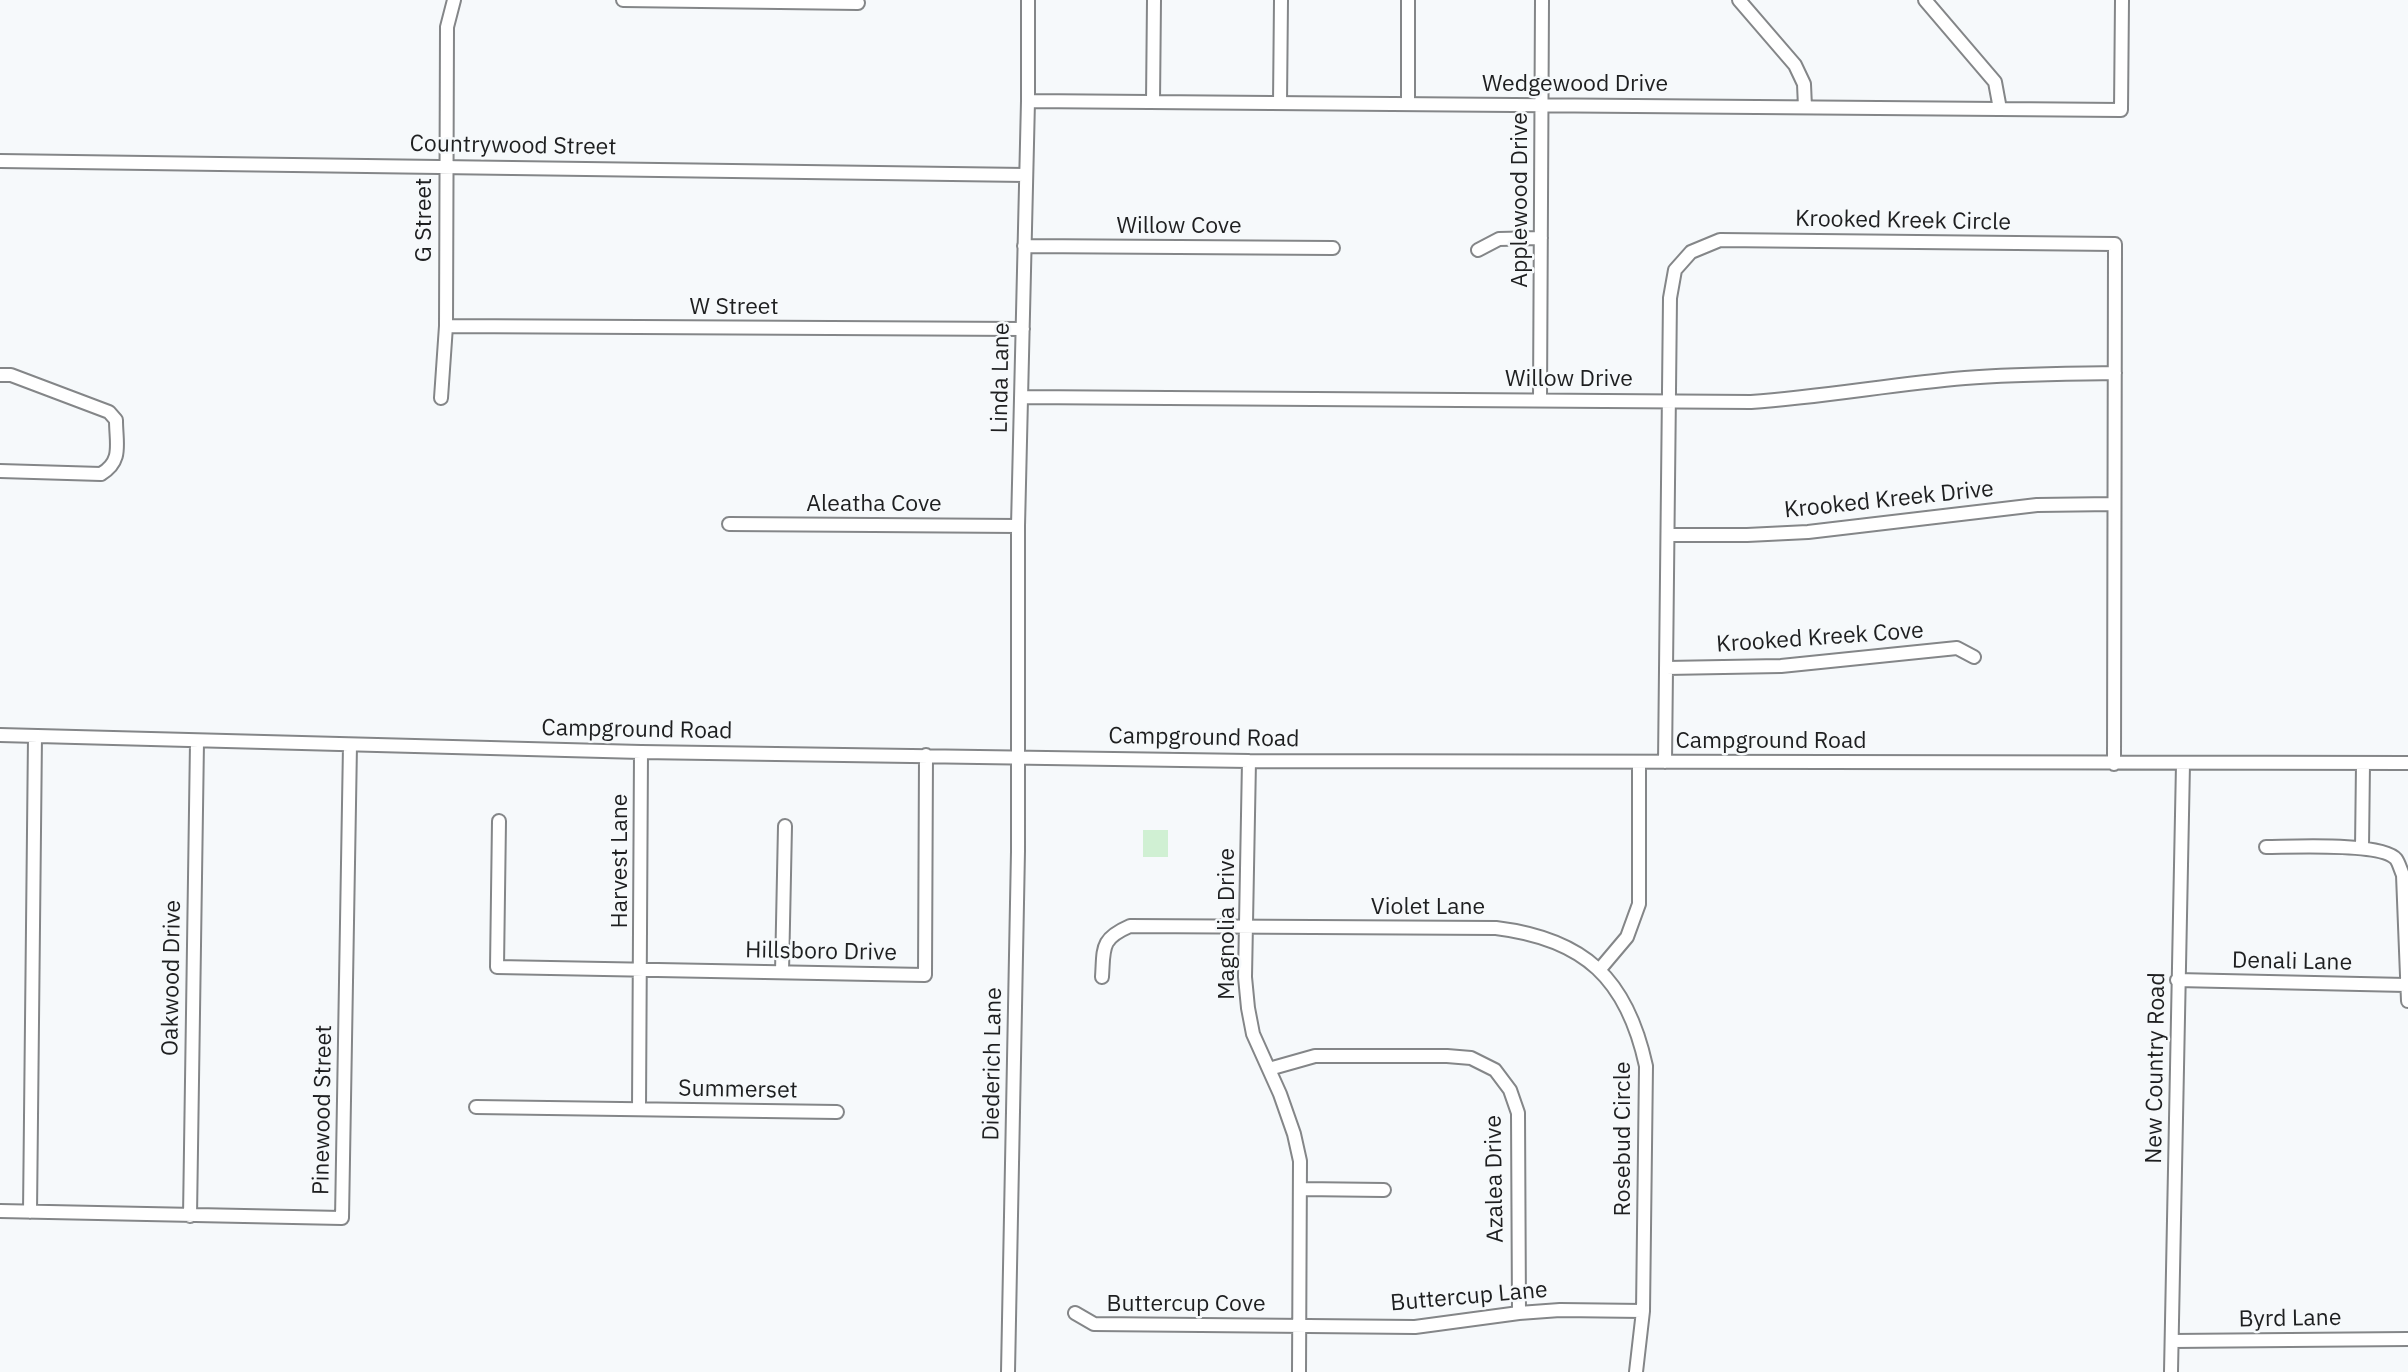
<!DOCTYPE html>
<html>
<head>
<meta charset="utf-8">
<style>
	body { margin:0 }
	canvas { display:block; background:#f6f9fb }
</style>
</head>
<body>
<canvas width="2408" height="1372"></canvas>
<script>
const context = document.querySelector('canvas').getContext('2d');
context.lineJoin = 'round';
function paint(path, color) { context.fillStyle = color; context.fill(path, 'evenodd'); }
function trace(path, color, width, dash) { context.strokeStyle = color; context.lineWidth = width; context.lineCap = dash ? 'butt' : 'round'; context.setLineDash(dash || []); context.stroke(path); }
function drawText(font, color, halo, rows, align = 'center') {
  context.font = font + ' "IBM Plex Sans",sans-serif'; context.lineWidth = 5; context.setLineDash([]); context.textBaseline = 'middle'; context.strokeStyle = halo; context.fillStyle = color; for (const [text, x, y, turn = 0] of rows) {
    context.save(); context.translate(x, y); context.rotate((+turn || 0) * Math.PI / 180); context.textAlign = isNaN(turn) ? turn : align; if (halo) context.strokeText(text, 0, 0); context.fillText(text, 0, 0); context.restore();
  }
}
paint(new Path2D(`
	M1143,830H1168V857H1143Z`), '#d0f0d3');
const minor = new Path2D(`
	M623,0L858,3
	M1739,0L1795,65L1804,84L1805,107
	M1925,0L1995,82L2000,109
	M1028,101L2121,110L2122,0
	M1153,102L1154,0
	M1280,103L1281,0
	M1408,104V0
	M0,161L1025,175
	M1024,246L1333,248
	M1478,250L1499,239L1541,238
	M446,326L1023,329
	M0,375H11L109,412L116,420C116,444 123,461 101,474L0,471
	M1022,397L1751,402C1823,397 1893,384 1965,378C2015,374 2064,374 2115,373
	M441,398L446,326L447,27L454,0
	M1540,400L1542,0
	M729,524L1018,526
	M1668,535H1747L1808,532L2037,505L2114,504
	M1666,668L1781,666L1957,648L1974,657
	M0,735L641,752L1249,761L2408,763
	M1249,761L1245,977L1248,1008L1253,1034L1280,1094L1294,1134L1300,1161L1299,1372
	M1665,762L1670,298L1675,270L1691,252L1720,240L2115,244L2114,764
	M499,821L497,967L925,975L926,755
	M2266,847C2291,847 2382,842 2396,859C2399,863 2401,871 2403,875L2408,1001
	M2362,848L2363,764
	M1600,969L1627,937L1639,904V762
	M782,972L785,826
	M1102,977C1104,948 1100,939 1130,926L1496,928C1585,939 1627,979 1646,1066L1643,1311L1636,1372
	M2177,980L2406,985
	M1269,1069L1315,1056H1447L1471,1058L1495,1070L1510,1090L1518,1113L1519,1313
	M476,1107L837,1112
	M639,1109L641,752
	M1301,1189L1384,1190
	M0,1211L342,1218L350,745
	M30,1212L35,736
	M190,1216L197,742
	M1075,1313L1094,1324L1415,1327L1519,1313L1560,1310L1643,1311
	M2172,1341L2408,1339
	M1008,1372L1018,851V526L1028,101V0
	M2171,1372L2183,764`);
trace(minor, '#848688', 16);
trace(minor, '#fff', 12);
drawText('23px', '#1e1f20', '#f6f9fb', [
	["Wedgewood Drive",1575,84],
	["Countrywood Street",513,146,1],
	["Applewood Drive",1520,200,-90],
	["G Street",424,220,-90],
	["Krooked Kreek Circle",1903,221,1],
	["Willow Cove",1179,226],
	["W Street",734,307],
	["Linda Lane",1001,378,-89],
	["Willow Drive",1569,379],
	["Krooked Kreek Drive",1889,500,-6],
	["Aleatha Cove",874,504],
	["Krooked Kreek Cove",1820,638,-4],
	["Campground Road",637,730,1],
	["Campground Road",1204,738,1],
	["Campground Road",1771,741],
	["Harvest Lane",620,861,-90],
	["Violet Lane",1428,907],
	["Magnolia Drive",1227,924,-90],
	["Hillsboro Drive",821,952,1],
	["Denali Lane",2292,962,1],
	["Oakwood Drive",172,978,-89],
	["Diederich Lane",993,1064,-89],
	["New Country Road",2156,1068,-89],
	["Summerset",738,1090,1],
	["Pinewood Street",323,1110,-89],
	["Rosebud Circle",1623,1139,-90],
	["Azalea Drive",1495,1179,-91],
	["Buttercup Lane",1469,1297,-5],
	["Buttercup Cove",1186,1304],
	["Byrd Lane",2290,1319,-1]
]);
</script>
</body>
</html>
